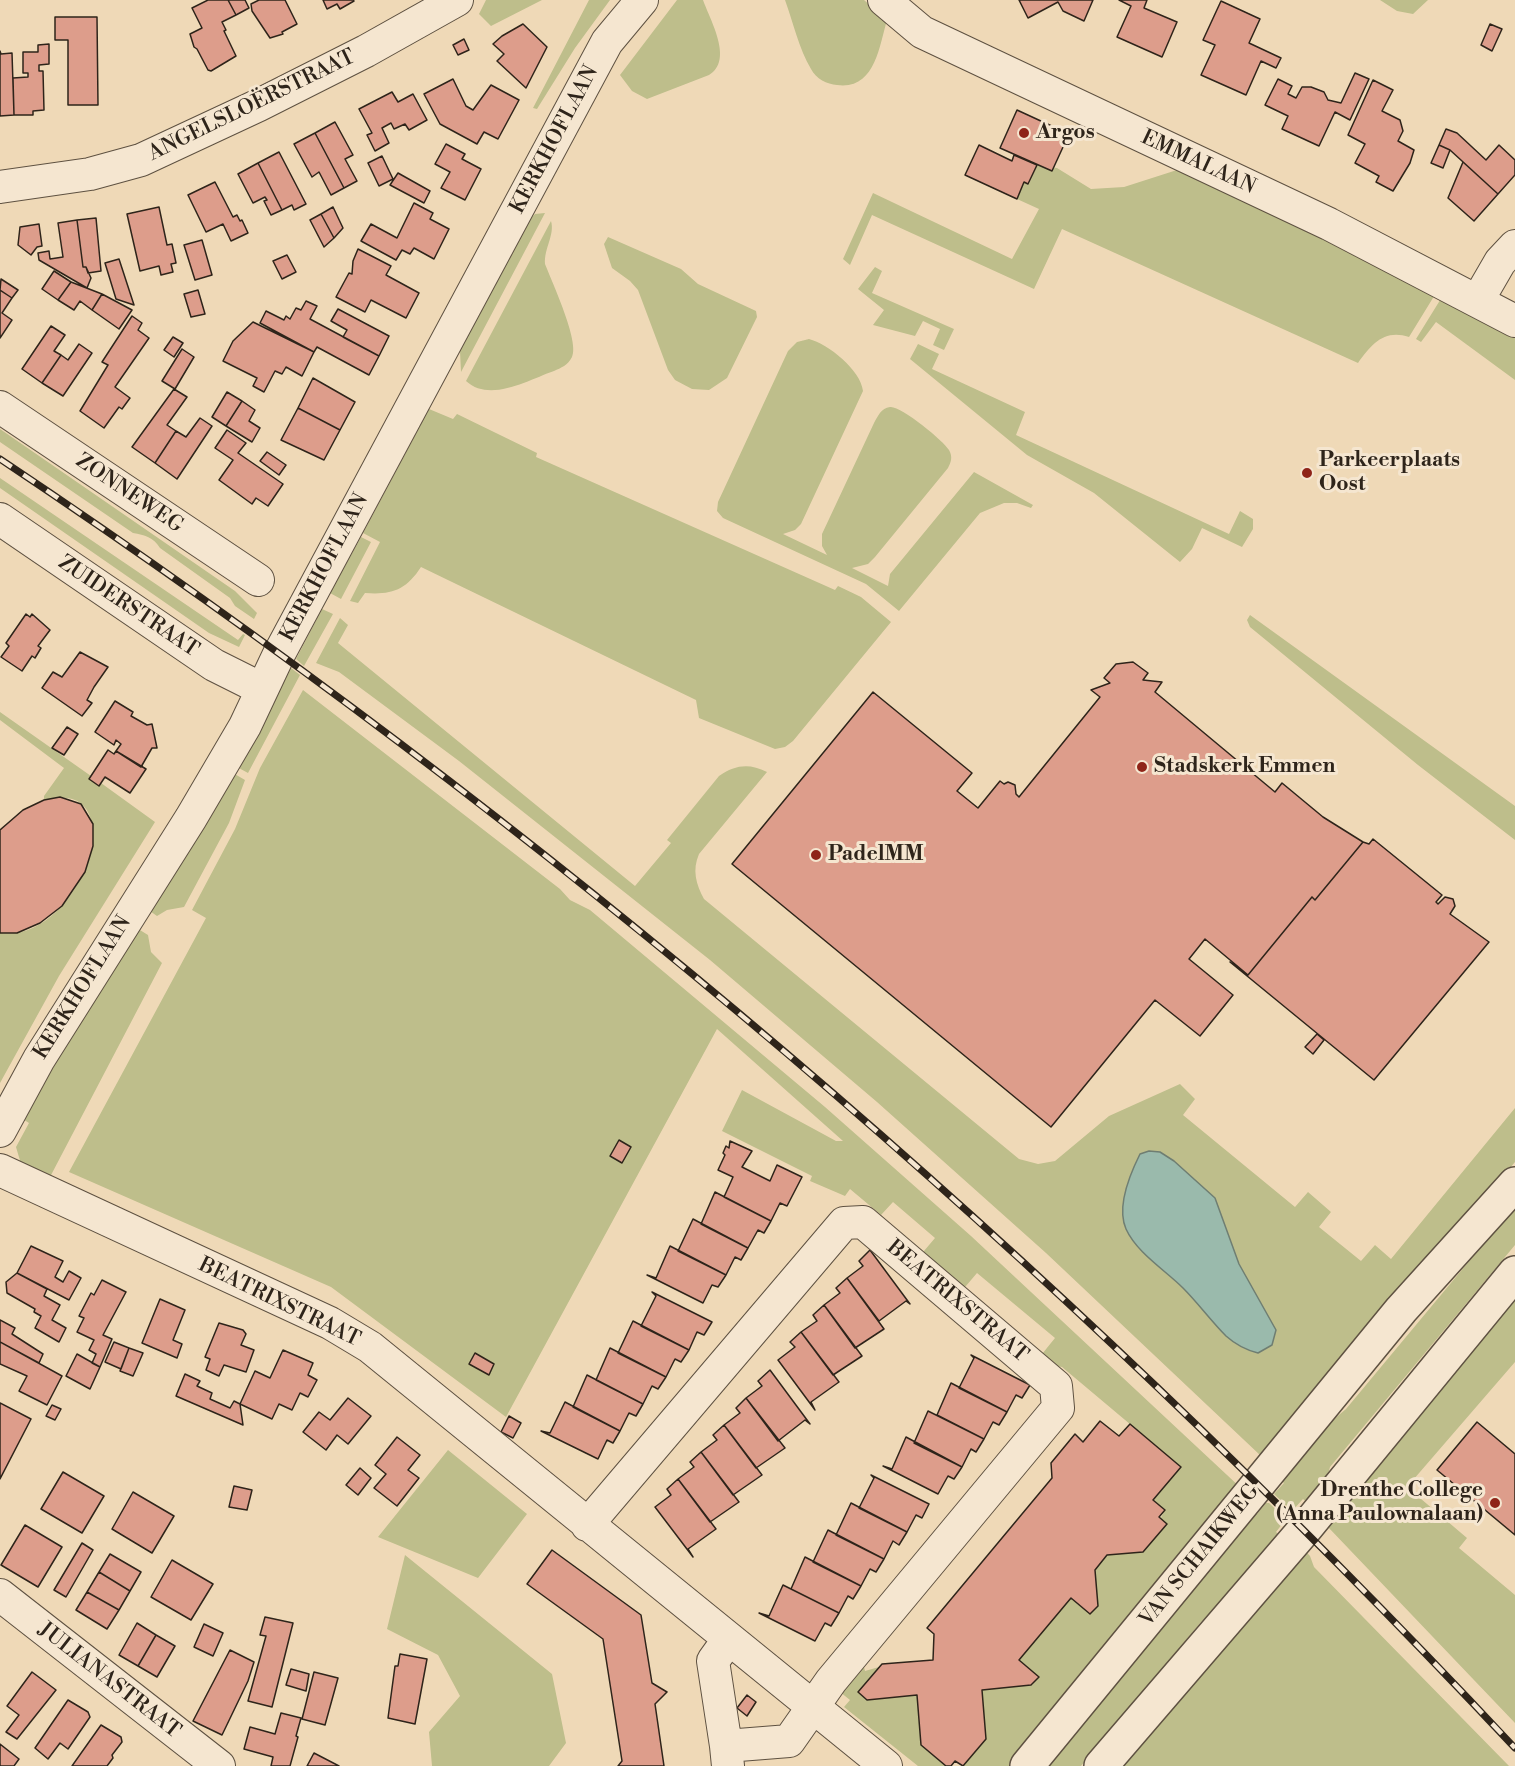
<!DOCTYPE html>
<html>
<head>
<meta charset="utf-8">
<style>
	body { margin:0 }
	canvas { display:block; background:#efd9b7 }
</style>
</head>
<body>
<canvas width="1515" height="1766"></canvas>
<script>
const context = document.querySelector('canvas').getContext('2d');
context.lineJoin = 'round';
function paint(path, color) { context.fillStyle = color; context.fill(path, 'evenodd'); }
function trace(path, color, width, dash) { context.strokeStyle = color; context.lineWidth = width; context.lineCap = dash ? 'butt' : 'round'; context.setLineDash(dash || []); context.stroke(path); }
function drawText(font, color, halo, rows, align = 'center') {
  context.font = font + ' "Libre Bodoni",serif'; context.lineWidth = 6; context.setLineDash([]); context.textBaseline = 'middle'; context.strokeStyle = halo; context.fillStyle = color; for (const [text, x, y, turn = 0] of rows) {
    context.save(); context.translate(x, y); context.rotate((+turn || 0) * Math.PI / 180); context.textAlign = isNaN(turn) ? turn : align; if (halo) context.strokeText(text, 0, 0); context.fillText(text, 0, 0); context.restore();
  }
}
paint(new Path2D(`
	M486,0H542L491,26L479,14Z
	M589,0H610L575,48L537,109L533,108Z
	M677,0H703C710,20 734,60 709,75L647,99L632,91L620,75Z
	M785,0H864L887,20C879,47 875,90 837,85C827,84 816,79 811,69C799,49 793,22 785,0Z
	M1380,0H1428L1413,14L1397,11Z
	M1037,165L1057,168L1091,189L1124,187L1177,170L1179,167L1436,293L1409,337C1384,329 1372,344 1358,363L1062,229L1034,289L872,215L850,265L843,259L873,193L1012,259L1039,209L1017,199L1024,182L1029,184Z
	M545,213L461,372L460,351L528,221L535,214Z
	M551,221C555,235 544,248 545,264C552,282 580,342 572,357C568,365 561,368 554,371C528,380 490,403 466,381Z
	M608,237L681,269L698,284L756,311L757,317L727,378L709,390L692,389L675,380L668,370L638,290L630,281L612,268L604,244Z
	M875,267L882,271L872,293L954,329L944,350L933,345L940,329L923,321L915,336L873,325L884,310L858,289Z
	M1442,297L1515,337V380L1436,322L1421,342L1416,339Z
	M809,339C828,344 861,370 863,391L801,524L795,530L783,534L827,555L822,546V534L874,423C878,416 881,408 890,407C900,405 944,441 949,450C953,457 951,462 948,468L875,557L868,564L852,568L888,586L890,574L974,472L1033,505L1031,508L1017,503H1004L980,513L899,611L866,584L723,518L717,511L718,502L788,351L797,342Z
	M918,344L939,354L932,369L1025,412L1016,435L1229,534L1240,511L1253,519V529L1242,547L1202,528L1192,549L1180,562L1094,493L1027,455L910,359Z
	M429,409L453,419L457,414L537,453L536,457L835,590L838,586L861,597L891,622L793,741L785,747L775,749L699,718L696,700L421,567C406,590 392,595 365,593L358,603L350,601L380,542L363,533Z
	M0,429L235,591L257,613L254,619L235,606L230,598L160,548C153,537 145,535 133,533L0,442Z
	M0,478L238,640L243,634L245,635L239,647L209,633L0,488Z
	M361,537L371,542L341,599L330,593Z
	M322,609L333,614L304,666L296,659Z
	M1250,615L1515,806V840L1418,765L1250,627L1247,620Z
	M340,618L348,625L338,643L635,886L671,843L667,840L719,776C735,765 749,763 767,772L699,854C692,870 696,884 704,899L1019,1159L1038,1164L1055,1161L1109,1116L1180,1084L1195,1099L1183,1115L1295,1207L1308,1192L1331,1212L1319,1227L1361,1261L1375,1245L1391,1259L1515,1108V1162L1264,1462L1261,1456L1046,1253L877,1102L710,960L459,761L339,672L316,663ZM1160,1152L1215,1198L1238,1264L1267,1315L1182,1287L1135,1241L1125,1228Z
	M291,668L300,675L248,773L237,767Z
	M303,690L560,889L570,900L590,910L825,1107L971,1236L1242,1489L1012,1766H963L986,1739L982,1690L1032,1685L1038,1677L1019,1660L1071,1598L1090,1614L1097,1606L1094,1556L1143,1552L1165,1510L1153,1500L1181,1467L1062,1367L1044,1364L1038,1359L1055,1338L977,1273L960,1293L918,1258L935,1238L893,1202L881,1215L850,1189L845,1196L810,1181L812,1176L722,1131L742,1090L836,1141H843L717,1029L506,1417L331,1287L69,1172L206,918L192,910L235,829L260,768Z
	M0,712L91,776L90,780L99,785L101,783L155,822L59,976L0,1083V933C82,944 137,775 44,800V796L64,768L0,720Z
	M233,773L245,780L229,823L184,907L167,910L157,916L147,909Z
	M135,927L148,935L151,952L162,963L50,1177L21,1164L16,1147L29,1123L21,1118Z
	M1515,1206V1245L1330,1467L1323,1494L1312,1507L1303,1499L1292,1511L1274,1494L1284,1483L1276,1477L1301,1447L1346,1409Z
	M1515,1287V1362L1407,1487L1467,1538L1459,1548L1515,1595V1723L1328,1527L1320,1521Z
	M448,1450L527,1514L478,1578L378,1537Z
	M1266,1503H1269L1286,1519L1276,1532L1286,1540L1261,1570L1201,1622L1081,1766H1047L1236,1539L1239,1521L1250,1508L1257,1514Z
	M1300,1545L1310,1556L1314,1567L1509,1766H1116Z
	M405,1555L552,1674L566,1743L549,1766H432L429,1732L460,1696L438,1655L387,1629Z
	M864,1667L865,1671L879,1667L859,1692L867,1700L917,1695L921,1745L946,1766H918L844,1707L850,1700L840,1692L859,1668Z`), '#bebe8b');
const water = new Path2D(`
	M1149,1151L1160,1152L1174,1161L1215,1198L1239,1264L1276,1330L1272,1345L1258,1353C1246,1350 1236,1345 1226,1336C1211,1321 1198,1303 1183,1288C1165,1270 1137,1253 1126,1229C1116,1206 1130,1174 1140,1154Z`);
paint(water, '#9abaac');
trace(water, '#6f7e72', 1.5);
const building = new Path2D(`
	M208,0H228L236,15L222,22L226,30L224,31L236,56L211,71L208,70L197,49L194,47L190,34L202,28L192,8Z
	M228,0H245L249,8L236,15Z
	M259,0H285L297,24L282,32L283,34L270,38L252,11L251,4Z
	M323,0H353L354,1L340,9L337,4L327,9Z
	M1019,0H1093L1084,21L1063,11L1058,2L1028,18Z
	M1147,0L1144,8L1177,22L1162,57L1117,37L1131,6L1119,0Z
	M1221,1L1260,19L1249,43L1281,58L1276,68L1261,61L1246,95L1201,75L1215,45L1203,40Z
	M55,17H97L98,105H68V40H55Z
	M523,24L547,47L526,88L497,61L504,54L493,44L502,36Z
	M1490,24L1502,29L1492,51L1481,45Z
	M464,39L469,50L458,55L453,45Z
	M49,44V64L39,65V71H43L44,110L33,111V115H14L13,78L28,77V73H23V52H38V45Z
	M0,51L1,54L12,53L14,115L0,116Z
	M1355,73L1369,79L1350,120L1335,112L1319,146L1282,129L1288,116L1265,105L1278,79L1292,86L1288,94L1296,98L1302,87H1311L1324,92L1328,100L1341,103Z
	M453,79L466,106L473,110L491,85L519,100L498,139L484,132L477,144L440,124L424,94Z
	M1373,80L1393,90L1382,111L1400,120L1403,131L1398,141L1414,150L1410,163L1393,191L1376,182L1379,176L1355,163L1365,144L1348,135Z
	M392,92L398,102L413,94L427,120L409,130L405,124L394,129L391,123L382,128L389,143L375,151L367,135L372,133L359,109Z
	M1017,110L1069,134L1052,171L1000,148Z
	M335,122L353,155L345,159L357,181L344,188L315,133Z
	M1446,129L1457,133L1486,160L1499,145L1515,160V175L1498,194L1450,150L1439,145Z
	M315,133L344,188L331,195L319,172L312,177L294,144Z
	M446,144L465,154L462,159L481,169L465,200L441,188L450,172L435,164Z
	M979,145L1012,161L1014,155L1037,165L1028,184L1024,182L1017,199L965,175Z
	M1439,145L1450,150L1443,168L1431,163Z
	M279,152L306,204L294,210L292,205L282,210L258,163Z
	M382,156L393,179L379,186L368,163Z
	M1463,162L1498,194L1474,221L1448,198Z
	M258,163L282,210L271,215L264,201L267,200L265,197L253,203L238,174Z
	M398,173L430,191L424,203L390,185Z
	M215,182L233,217L237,215L240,221L242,220L248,233L231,241L223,224L206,232L188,195Z
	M414,203L433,213L430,219L449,229L434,259L414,248L410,254L402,250L396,260L361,241L371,224L397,238Z
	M159,207L167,245L172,244L176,263L171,264L173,272L161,275L159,266L140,271L127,214Z
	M333,207L343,228L334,238L321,214Z
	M321,214L334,238L324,247L310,220Z
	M96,218L101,271L88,273L86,267H83L77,220Z
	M77,220L83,267H86L91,278L87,288L39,260L38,253L49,251L50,259L63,257L58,223Z
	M39,224L42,246L37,247L31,255L18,245L20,227Z
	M202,240L212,275L195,280L184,245Z
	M358,249L391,266L386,275L419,293L406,318L371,300L365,312L336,297L349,273L352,274L353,261Z
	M287,255L296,272L282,279L273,261Z
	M119,259L134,305L116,299L105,263Z
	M54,271L71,282L58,300L42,289Z
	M1,279L18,290L12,298L0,290Z
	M71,282L102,294L92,310L80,301L74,310L58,300Z
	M0,290L12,298L2,313L12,320L0,338Z
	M198,290L205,314L191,317L184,294Z
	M102,294L132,310L119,329L92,310Z
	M306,301L317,306L310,319L379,356L369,375L317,347L314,352L260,323L266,311L284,320L286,316L290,319L296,308L301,310Z
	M338,309L389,336L379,356L343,337L347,330L331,321Z
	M132,316L142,323L138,330L149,338L115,387L130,398L122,409L119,407L104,428L80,411L108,365L102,362Z
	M253,322L314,352L302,376L286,367L282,374L275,371L264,392L253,386L257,378L223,361L233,341Z
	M51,326L65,335L54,351L61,355L42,383L22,369Z
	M173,337L183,343L174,357L164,350Z
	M79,344L92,353L63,396L42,383L61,355L68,360Z
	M182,349L194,357L175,389L162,381Z
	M313,378L355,402L340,430L298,408Z
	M174,389L187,397L167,425L176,431L155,463L132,447Z
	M227,392L242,401L226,426L212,417Z
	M242,401L255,410L249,421L260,428L252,442L226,426Z
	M298,408L340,430L324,460L281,440Z
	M200,418L212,426L177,479L155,463L176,431L186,437Z
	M227,430L246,443L238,453L283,484L268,506L256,498L252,504L219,480L233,460L215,448Z
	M267,452L286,465L279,475L260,461Z
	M26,614L30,617L32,614L50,630L38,646L41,648L35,658L32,656L22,671L1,657L9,646L6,643Z
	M80,652L108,667L94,687L87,700L92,703L82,716L42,688L53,672L62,677Z
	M1133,662L1148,673L1143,680L1162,682L1155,692L1275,792L1282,783L1323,817L1363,842L1315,900L1312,897L1248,975L1205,939L1189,959L1233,995L1200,1036L1155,1000L1051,1127L732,864L873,692L972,773L957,791L978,808L1000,781L1004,784L1008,782L1015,785L1016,794L1019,797L1100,697L1091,690L1110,683L1104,678L1116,664Z
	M115,701L133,712L131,716L147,725L152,724L157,748H152L141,767L116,751L121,744L116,740L114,745L95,732Z
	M67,727L78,734L64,755L52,748Z
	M108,750L114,754L116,751L146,769L130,793L105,777L99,786L89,779Z
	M60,797L81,804L93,824V846L85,872L62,906L40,923L17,933H0V830L23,810L44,800Z
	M1373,839L1442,895L1436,902L1438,904L1445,897L1453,899L1455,906L1450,914L1489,942L1374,1080L1230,962L1248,975L1312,897L1315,900L1363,842L1369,844Z
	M1317,1034L1324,1040L1313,1054L1305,1047Z
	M619,1140L631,1147L622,1163L610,1156Z
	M730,1141L752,1151L742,1167L770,1181L777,1165L802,1177L787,1206L780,1203L771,1221L724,1197L733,1177L718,1170L725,1155L723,1153L726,1146L729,1148Z
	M715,1192L771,1221L764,1233L758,1230L748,1248L701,1224Z
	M693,1219L748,1248L741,1260L735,1257L726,1275L678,1251Z
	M31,1246L63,1261L55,1277L63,1282L69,1271L81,1278L69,1300L17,1273Z
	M670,1246L726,1275L718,1287L712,1285L703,1303L647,1275L656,1278Z
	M870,1250L910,1304L906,1301L879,1321L847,1278L863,1266L859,1261Z
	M17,1273L47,1289L44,1296L60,1305L52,1320L66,1328L59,1342L35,1328L41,1316L34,1312L35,1309L7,1293L6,1282Z
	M847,1278L884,1329L855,1348L824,1305L840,1293L836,1288Z
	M102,1280L126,1292L103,1335L112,1339L100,1367L92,1363L96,1354L89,1350L94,1340L77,1332L84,1318L79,1316L91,1293L94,1295Z
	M652,1292L712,1322L704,1335L697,1332L689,1350L641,1326L656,1296Z
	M160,1299L185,1310L173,1340L182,1344L177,1358L142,1343Z
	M824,1305L862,1356L833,1375L801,1332L817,1321L813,1315Z
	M0,1320L15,1328L12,1334L43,1354L39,1363L0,1342Z
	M633,1321L689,1350L681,1362L675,1359L666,1377L618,1353Z
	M219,1323L243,1330L246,1334L241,1345L254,1350L246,1372L224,1365L219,1376L206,1370L210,1359L205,1357Z
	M801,1332L839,1382L811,1402L815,1410L778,1360L795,1347L790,1342Z
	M0,1342L62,1376L47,1405L19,1391L27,1376L0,1364Z
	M114,1342L129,1348L121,1369L105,1362Z
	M129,1348L143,1353L133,1376L120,1371Z
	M610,1348L666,1377L658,1389L652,1386L643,1404L596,1380Z
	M283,1350L313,1363L308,1375L317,1380L308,1397L300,1393L292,1410L279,1404L272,1419L240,1404L255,1371L270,1378Z
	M475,1353L494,1364L489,1375L469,1364Z
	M77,1354L100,1367L90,1389L66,1376Z
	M971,1355L1030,1385L1022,1398L1016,1395L1007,1412L959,1388L974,1358Z
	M770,1370L810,1424L805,1420L778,1441L746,1398L762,1386L758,1381Z
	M185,1374L200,1381L197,1386L212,1393L210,1399L230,1408L234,1401L240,1404L243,1425L176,1396Z
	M587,1375L643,1404L636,1416L629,1413L620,1431L573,1407Z
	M951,1383L1007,1412L999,1425L993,1422L984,1439L937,1415Z
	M348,1398L371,1416L348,1444L337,1435L326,1450L303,1432L319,1412L330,1420Z
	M746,1398L785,1448L756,1468L724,1425L740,1413L736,1408Z
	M565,1402L620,1431L613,1443L607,1440L598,1459L541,1431L550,1433Z
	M0,1403L31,1419L0,1479Z
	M52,1405L61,1409L55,1420L46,1416Z
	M928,1411L984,1439L976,1452L971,1449L962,1467L914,1443Z
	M509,1416L521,1423L513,1438L501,1432Z
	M1100,1421L1119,1436L1130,1424L1181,1467L1153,1500L1165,1510L1159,1517L1167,1524L1143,1552L1107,1555L1095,1570L1098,1606L1090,1614L1071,1598L1019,1660L1039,1677L1031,1685L982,1690L986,1739L963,1766L955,1761L951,1766H946L921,1745L917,1695L867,1700L858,1692L882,1664L933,1660L934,1634L927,1628L1052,1478L1051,1463L1075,1434L1083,1442Z
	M1477,1422L1515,1454V1535L1437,1470Z
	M724,1425L762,1475L733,1495L701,1452L717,1440L713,1435Z
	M397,1437L420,1455L408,1470L419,1478L397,1506L374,1488L386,1474L375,1465Z
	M906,1437L962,1467L954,1479L948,1476L938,1494L883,1466L892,1469Z
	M701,1452L739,1502L710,1522L678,1479L694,1467L690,1462Z
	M360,1468L371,1478L358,1495L346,1485Z
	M63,1472L104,1496L82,1533L41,1509Z
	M871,1475L929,1504L922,1518L916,1515L907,1532L859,1508L874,1478Z
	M678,1479L716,1529L688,1549L693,1557L655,1507L671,1495L667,1489Z
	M234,1486L252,1490L247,1510L229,1507Z
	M133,1492L174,1516L152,1553L112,1529Z
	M851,1503L907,1532L899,1545L893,1541L884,1559L836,1535Z
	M25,1525L62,1547L38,1587L1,1565Z
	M828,1530L884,1559L876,1572L870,1569L861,1586L813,1562Z
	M82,1543L93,1550L66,1597L54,1590Z
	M552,1550L641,1615L652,1683L667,1692L655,1704L664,1766H618L622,1761L603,1639L527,1584Z
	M110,1554L141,1572L130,1591L99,1572Z
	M805,1557L861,1586L853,1599L848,1596L839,1613L791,1589Z
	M172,1560L213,1584L191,1620L151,1597Z
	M99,1572L130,1591L119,1610L87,1592Z
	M783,1585L839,1613L831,1626L825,1623L815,1641L759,1613L769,1616Z
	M87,1592L119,1610L107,1629L76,1610Z
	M265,1617L293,1623L272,1707L248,1701L266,1636L260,1635Z
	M137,1623L156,1635L138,1666L119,1655Z
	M204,1624L223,1633L213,1656L194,1647Z
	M156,1635L175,1646L157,1677L138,1666Z
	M230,1650L254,1662L248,1681L222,1735L193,1721Z
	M400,1654L427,1659L415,1724L388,1718L395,1666H398Z
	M291,1669L309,1674L306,1691L286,1685Z
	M32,1672L56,1690L17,1739L6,1732L19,1715L7,1706Z
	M314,1672L338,1678L325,1725L302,1719Z
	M747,1695L756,1702L747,1716L737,1708Z
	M68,1700L88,1712L90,1717L68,1749L60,1743L48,1759L35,1748Z
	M281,1713L301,1718L296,1736L298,1737L290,1766H271L273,1757L244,1749L250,1727L275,1734Z
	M101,1725L121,1737L122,1742L112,1755L113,1758L107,1766H72Z
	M0,1744L19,1759L14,1766H0Z
	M314,1753L339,1766H307Z`);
paint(building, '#dd9d8b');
trace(building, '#2e241a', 1.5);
const minor = new Path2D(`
	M884,0L922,32L1329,224L1515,321
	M0,187L90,174L141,160L259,105L366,51L457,0
	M1478,300L1500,262L1515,246
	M0,407L258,580
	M0,519L214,665L260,688
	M0,1131L39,1059L191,818L245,726L279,654L607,42L642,0
	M0,1170L330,1323L370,1347L886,1766
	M587,1525L844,1223L863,1222L1056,1386L1058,1408L831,1681L789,1741L726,1746L728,1766
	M0,1595L219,1766
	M726,1746L713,1661L728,1640`);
const tertiary = new Path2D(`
	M1027,1766L1401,1310L1515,1184
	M1101,1766L1304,1530L1515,1273`);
trace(minor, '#5e5141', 34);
trace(tertiary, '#5e5141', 36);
trace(minor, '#f5e6d0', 32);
trace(tertiary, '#f5e6d0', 33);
const rail = new Path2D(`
	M0,459C553,828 1060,1263 1515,1748`);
trace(rail, '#2e241a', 7);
trace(rail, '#f5e6d0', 4.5, [14]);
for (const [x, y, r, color] of [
	[1024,133,6,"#8f2418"],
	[1307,473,6,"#8f2418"],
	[1142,767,6,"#8f2418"],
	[816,855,6,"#8f2418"],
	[1495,1503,6,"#8f2418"]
]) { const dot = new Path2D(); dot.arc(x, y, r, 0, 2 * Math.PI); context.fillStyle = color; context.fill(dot); trace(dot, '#f5e6d0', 2); }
drawText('21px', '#2e241a', '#f5e6d0', [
	["ANGELSLOËRSTRAAT",252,106,-26],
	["KERKHOFLAAN",555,140,-62],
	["EMMALAAN",1198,163,25],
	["ZONNEWEG",129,494,34],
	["KERKHOFLAAN",325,568,-62],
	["ZUIDERSTRAAT",128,607,34],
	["KERKHOFLAAN",83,988,-58],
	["BEATRIXSTRAAT",957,1302,40],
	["BEATRIXSTRAAT",279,1303,26],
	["VAN SCHAIKWEG",1200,1556,-51],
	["JULIANASTRAAT",109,1681,38]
]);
drawText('bold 21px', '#2e241a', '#f5e6d0', [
	["Argos",1036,133],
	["Parkeerplaats",1319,461],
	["Oost",1319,485],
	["Stadskerk Emmen",1154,767],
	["PadelMM",828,855],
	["Drenthe College",1483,1491,"right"],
	["(Anna Paulownalaan)",1483,1515,"right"]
], 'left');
</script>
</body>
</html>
